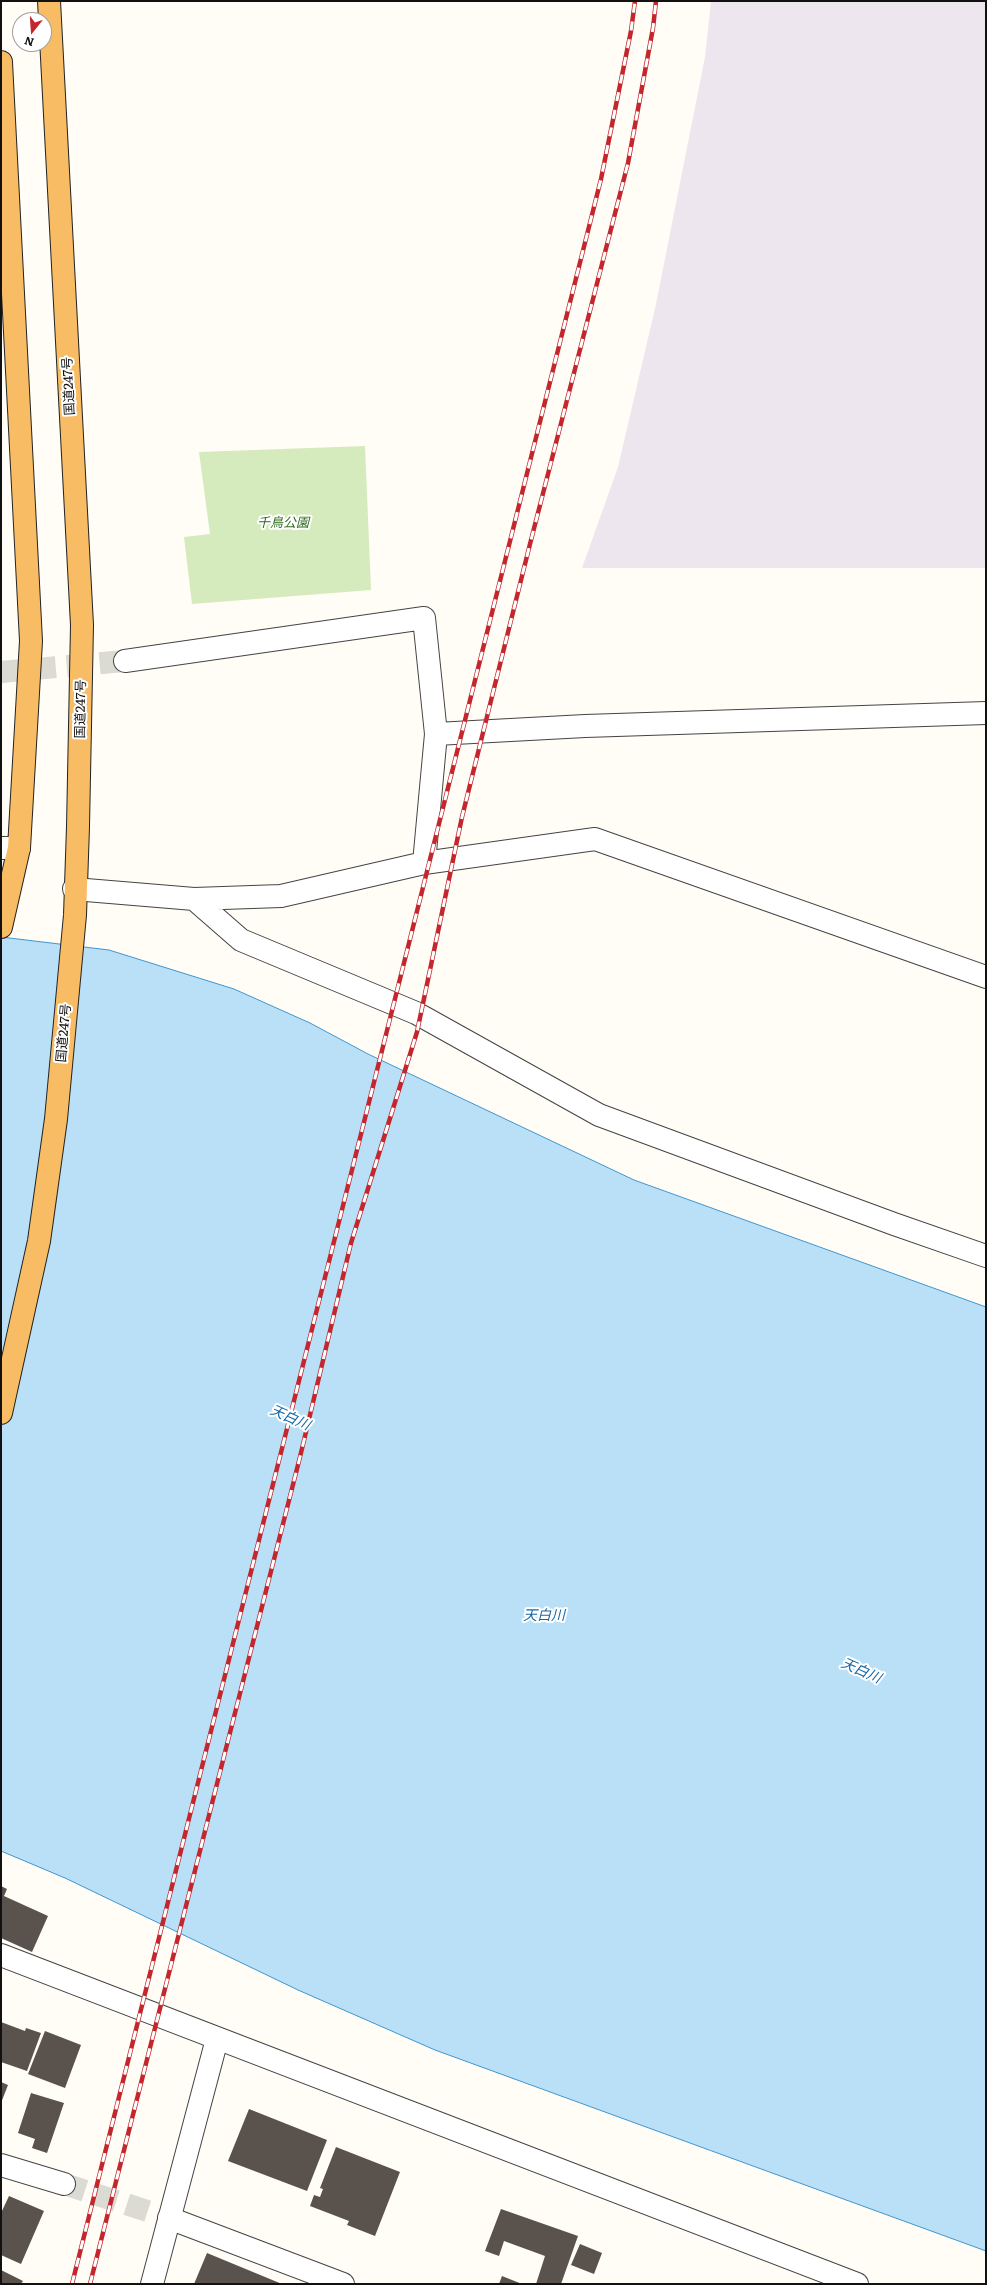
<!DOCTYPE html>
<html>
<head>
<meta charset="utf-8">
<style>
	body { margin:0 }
	#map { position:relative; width:987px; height:2285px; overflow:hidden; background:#fffdf5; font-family:Literata,serif }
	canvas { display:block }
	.frame { position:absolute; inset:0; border:2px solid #111; pointer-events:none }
	.north { position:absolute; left:12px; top:12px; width:40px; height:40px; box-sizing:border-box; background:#fff; border:1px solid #a0a0a0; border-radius:50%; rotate:197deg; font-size:11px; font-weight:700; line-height:16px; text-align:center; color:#111 }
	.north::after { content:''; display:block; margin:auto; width:14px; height:18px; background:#c4262e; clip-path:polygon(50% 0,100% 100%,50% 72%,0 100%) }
</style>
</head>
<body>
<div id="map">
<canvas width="987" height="2285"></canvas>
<div class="frame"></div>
<div class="north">N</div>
</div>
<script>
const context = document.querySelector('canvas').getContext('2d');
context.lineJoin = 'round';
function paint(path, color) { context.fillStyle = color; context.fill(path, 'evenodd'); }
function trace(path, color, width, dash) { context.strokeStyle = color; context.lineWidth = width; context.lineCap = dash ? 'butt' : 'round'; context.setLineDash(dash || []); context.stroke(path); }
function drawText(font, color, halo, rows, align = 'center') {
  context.font = font + ' Literata,"Noto Sans JP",serif'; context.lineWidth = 4; context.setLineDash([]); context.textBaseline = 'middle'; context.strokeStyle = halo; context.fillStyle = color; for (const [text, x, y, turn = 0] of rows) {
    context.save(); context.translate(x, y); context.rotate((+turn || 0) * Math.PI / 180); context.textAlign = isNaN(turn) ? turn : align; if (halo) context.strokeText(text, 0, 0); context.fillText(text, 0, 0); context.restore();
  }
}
paint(new Path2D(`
	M711,1H986V568H582L618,467L656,304L705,57Z`), '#eee6ef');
paint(new Path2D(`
	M365,446L371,590L192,604L184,537L210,534L199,452Z`), '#d5ebbd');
const water = new Path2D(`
	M1,937L109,950L234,989L310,1023L368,1054L634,1180L986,1307V2251L435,2050L298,1990L65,1878L1,1851Z`);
paint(water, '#b9e0f7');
trace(water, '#3f96cf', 1);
paint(new Path2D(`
	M1,1886L7,1889L4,1896L48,1916L32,1952L1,1938Z
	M1,2022L25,2031L26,2028L41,2033L27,2071L1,2062Z
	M45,2031L81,2045L65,2088L28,2074Z
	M1,2082L8,2085L1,2103Z
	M31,2093L64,2103L47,2153L32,2148L35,2139L18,2133Z
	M249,2109L327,2140L307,2191L228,2161Z
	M336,2147L400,2172L375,2236L347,2225L349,2221L310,2206L314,2195L320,2197L323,2189L320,2188Z
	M9,2196L44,2211L21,2264L1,2255V2213Z
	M501,2209L578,2236L561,2284H536L545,2256L504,2241L499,2256L485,2251Z
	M580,2244L602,2253L594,2274L571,2265Z
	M207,2253L282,2284H194Z
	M1,2270L23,2281L21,2284H1Z
	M502,2276L522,2284H499Z`), '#5a524d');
trace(new Path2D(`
	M1,672L125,661
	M64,2184L169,2218`), '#dbdad3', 22, [22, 11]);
const minor = new Path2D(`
	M125,661L424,618L436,734L424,863L595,839L986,977
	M436,734L585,726L986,713
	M1,848H19
	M74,889L194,899L281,896L424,863
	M194,899L241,940L416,1013L599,1115L894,1224L986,1256
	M1,1955L857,2284
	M1,2165L64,2184
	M169,2218L343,2284`);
const tertiary = new Path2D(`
	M152,2284L217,2039`);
const trunk = new Path2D(`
	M1,62L31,641L19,848L1,927
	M1,1413L39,1241L56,1119L75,915L78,827L82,625L49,1`);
trace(minor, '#444', 24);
trace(tertiary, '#444', 24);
trace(trunk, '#222', 24);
trace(minor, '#fff', 22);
trace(tertiary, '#fff', 22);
trace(trunk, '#f7bc64', 22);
const rail = new Path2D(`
	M72,2284L601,179L631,31L635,1
	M90,2284L300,1457L351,1243L417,1032L462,817L530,544L628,163L653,28L656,1`);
trace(rail, '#c4262e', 4.5);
trace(rail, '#fff', 3, [9]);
drawText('13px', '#111', '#fff', [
	["国道247号",69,386,-93],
	["国道247号",81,709,-89],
	["国道247号",64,1033,-85]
]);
drawText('italic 13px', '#2f6b1f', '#fff', [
	["千鳥公園",283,523]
]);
drawText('italic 14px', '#1768a6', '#fff', [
	["天白川",290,1418,24],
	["天白川",544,1616],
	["天白川",861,1671,24]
]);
</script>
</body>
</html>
